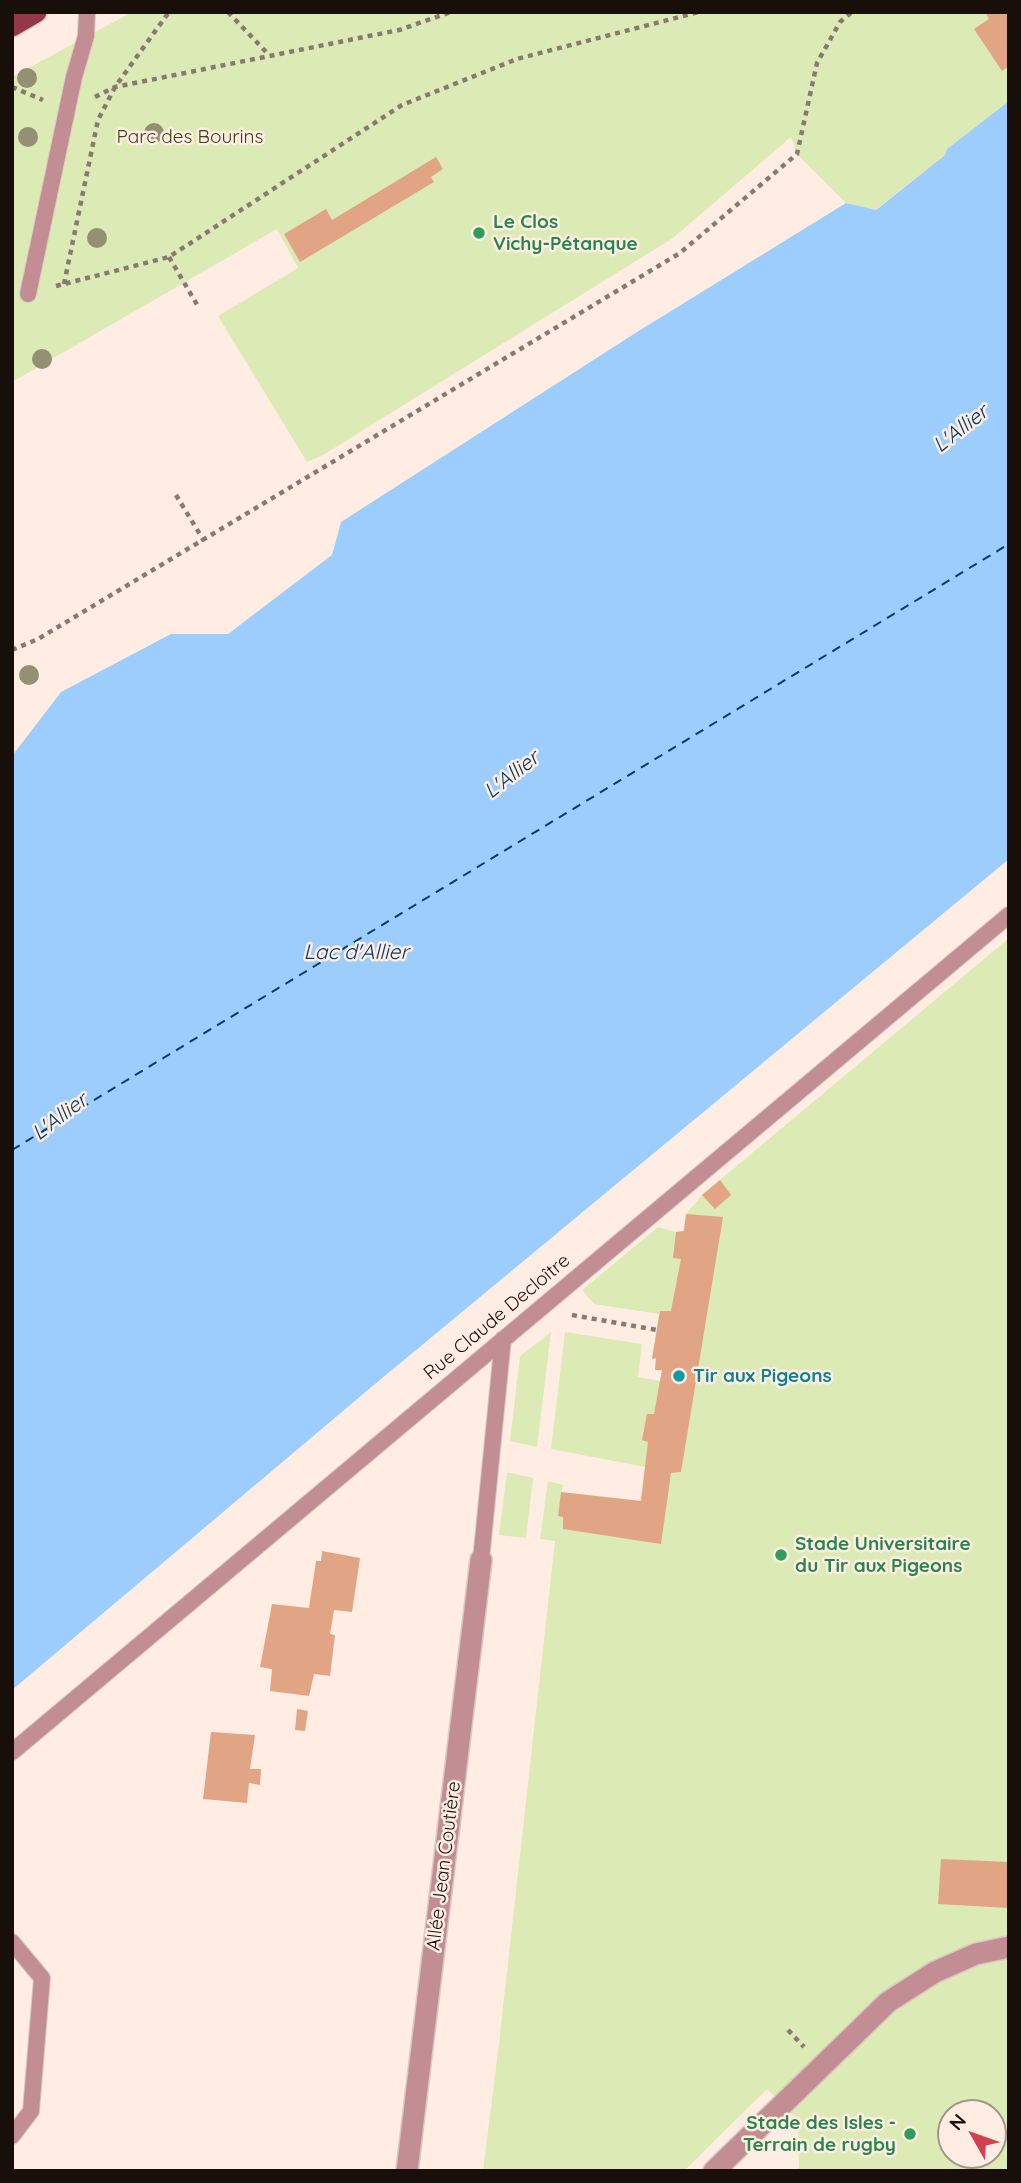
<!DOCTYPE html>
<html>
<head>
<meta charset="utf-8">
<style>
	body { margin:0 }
	#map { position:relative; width:1021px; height:2183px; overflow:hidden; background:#ffede4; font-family:Quicksand,sans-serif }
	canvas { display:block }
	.frame { position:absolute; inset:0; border:14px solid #190f0a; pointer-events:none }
	.north { position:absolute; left:937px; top:2099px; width:70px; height:70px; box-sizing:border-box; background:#ffede4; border:2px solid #a3948d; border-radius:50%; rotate:310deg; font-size:19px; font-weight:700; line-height:28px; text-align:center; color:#190f0a }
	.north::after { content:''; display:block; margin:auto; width:24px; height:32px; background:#d2424e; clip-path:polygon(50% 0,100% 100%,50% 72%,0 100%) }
</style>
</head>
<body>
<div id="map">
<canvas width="1021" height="2183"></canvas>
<div class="frame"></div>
<div class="north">N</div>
</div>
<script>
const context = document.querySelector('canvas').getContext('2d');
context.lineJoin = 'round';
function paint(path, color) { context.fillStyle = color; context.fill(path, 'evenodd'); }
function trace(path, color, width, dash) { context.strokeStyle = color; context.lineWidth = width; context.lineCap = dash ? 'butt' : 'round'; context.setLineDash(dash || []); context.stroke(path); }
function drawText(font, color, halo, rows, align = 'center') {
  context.font = font + ' Quicksand,sans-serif'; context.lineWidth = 5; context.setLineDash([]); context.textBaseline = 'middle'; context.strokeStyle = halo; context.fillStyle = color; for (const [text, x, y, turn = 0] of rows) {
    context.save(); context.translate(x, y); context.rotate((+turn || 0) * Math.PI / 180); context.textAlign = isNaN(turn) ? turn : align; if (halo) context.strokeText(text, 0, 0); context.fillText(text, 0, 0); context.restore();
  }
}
paint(new Path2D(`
	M132,12H1009V101L947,149L945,155L875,210L846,203L797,154L791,137L673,238L323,455L307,462L218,316L298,268L277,229L12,382V77Z
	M1009,938V2171H799L798,2120L767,2089L684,2171H483L499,2043L555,1541L540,1539L548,1481L563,1485L561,1492L640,1501L645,1467L551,1449L565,1332L642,1344L638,1377L660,1381L662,1371L655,1370L656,1359H652L659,1314L594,1304L582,1290L658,1227L676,1232L683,1231L686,1214L702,1195ZM951,2113H993V2155H951Z
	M551,1332L537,1447L510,1441L520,1356Z
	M507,1472L533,1478L526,1538L499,1535Z`), '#dceab5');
paint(new Path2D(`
	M1009,101V859L375,1384L12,1690V756L61,692L171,634H228L332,555L341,522L637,332L846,203L876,210L945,155L947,149Z`), '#9dcdfc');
trace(new Path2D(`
	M12,1150L1009,544`), '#063d67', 2, [9, 7]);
paint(new Path2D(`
	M985,12H1009V66L1002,71L974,29L989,19Z
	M436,157L443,169L431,177L434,182L300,262L284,234L326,209L332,220Z
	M720,1180L731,1195L715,1209L702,1195Z
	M686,1214L723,1217L681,1472L671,1473L661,1544L563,1529V1517L558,1516L561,1492L641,1501L648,1442L642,1440L647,1414H654L662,1370H655L656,1358L652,1359L660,1311H671L681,1259L673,1258L676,1232L684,1231Z
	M322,1551L360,1558L352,1612L334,1610L330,1634L335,1635L330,1676L314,1674L309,1696L270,1691L272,1669L260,1667L272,1604L309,1608L316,1561H321Z
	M297,1709L308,1711L305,1731L295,1730Z
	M211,1732L255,1735L250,1769H261L260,1785L249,1783L247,1803L203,1799Z
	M941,1859L1009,1862V1908L938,1904Z`), '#e1a586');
const lane = new Path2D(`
	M28,294L74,77L86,36L87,12
	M481,1560L503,1339
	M12,1752L1009,915
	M12,1942L42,1978L31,2111L12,2136`);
const street = new Path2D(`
	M407,2171L481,1560
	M714,2171L888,2002L935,1972L976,1954L1009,1947`);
const primary = new Path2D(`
	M12,26L36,12`);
trace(lane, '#dac9c1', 18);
trace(street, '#dac9c1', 24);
trace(primary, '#dac9c1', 24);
trace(new Path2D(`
	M228,12L269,55
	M12,87L43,100
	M95,97L115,87L399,30L451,12
	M169,257L199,308
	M64,284L98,120L115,87L169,12
	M56,286L169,257L402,105L517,59L699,12
	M176,495L204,541
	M12,650L38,639L680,253L797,154L817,63L840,22L852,12
	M572,1315L657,1330
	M788,2030L804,2047`), '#887a73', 4.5, [5, 5]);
trace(lane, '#c38e93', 16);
trace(street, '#c38e93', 21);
trace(primary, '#923847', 21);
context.fillStyle = '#939073';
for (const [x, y] of [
	[27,78],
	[154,133],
	[28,137],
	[97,238],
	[42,359],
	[29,675]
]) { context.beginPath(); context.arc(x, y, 10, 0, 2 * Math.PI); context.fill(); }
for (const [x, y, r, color] of [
	[479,233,7,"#2e9e5b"],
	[679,1376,7,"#0f9aa8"],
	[781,1555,7,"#2e9e5b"],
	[910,2134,7,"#2e9e5b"]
]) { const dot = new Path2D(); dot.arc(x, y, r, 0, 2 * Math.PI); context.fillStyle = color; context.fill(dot); trace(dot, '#ffede4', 2.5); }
drawText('19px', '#3a4316', '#ffede4', [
	["Parc des Bourins",190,137]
]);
drawText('bold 19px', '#27864d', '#ffede4', [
	["Le Clos",493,222],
	["Vichy-Pétanque",493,244],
	["Stade Universitaire",795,1544],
	["du Tir aux Pigeons",795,1566],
	["Stade des Isles -",896,2123,"right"],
	["Terrain de rugby",896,2145,"right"]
], 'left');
drawText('19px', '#190f0a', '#ffede4', [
	["Rue Claude Decloître",497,1317,-40],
	["Allée Jean Coutière",444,1866,-83]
]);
drawText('bold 19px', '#0d838f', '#ffede4', [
	["Tir aux Pigeons",693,1376]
], 'left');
drawText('italic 21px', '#063d67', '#ffede4', [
	["L'Allier",961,429,-38],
	["L'Allier",512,775,-38],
	["Lac d'Allier",356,953],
	["L'Allier",60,1117,-37]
]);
</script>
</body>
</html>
